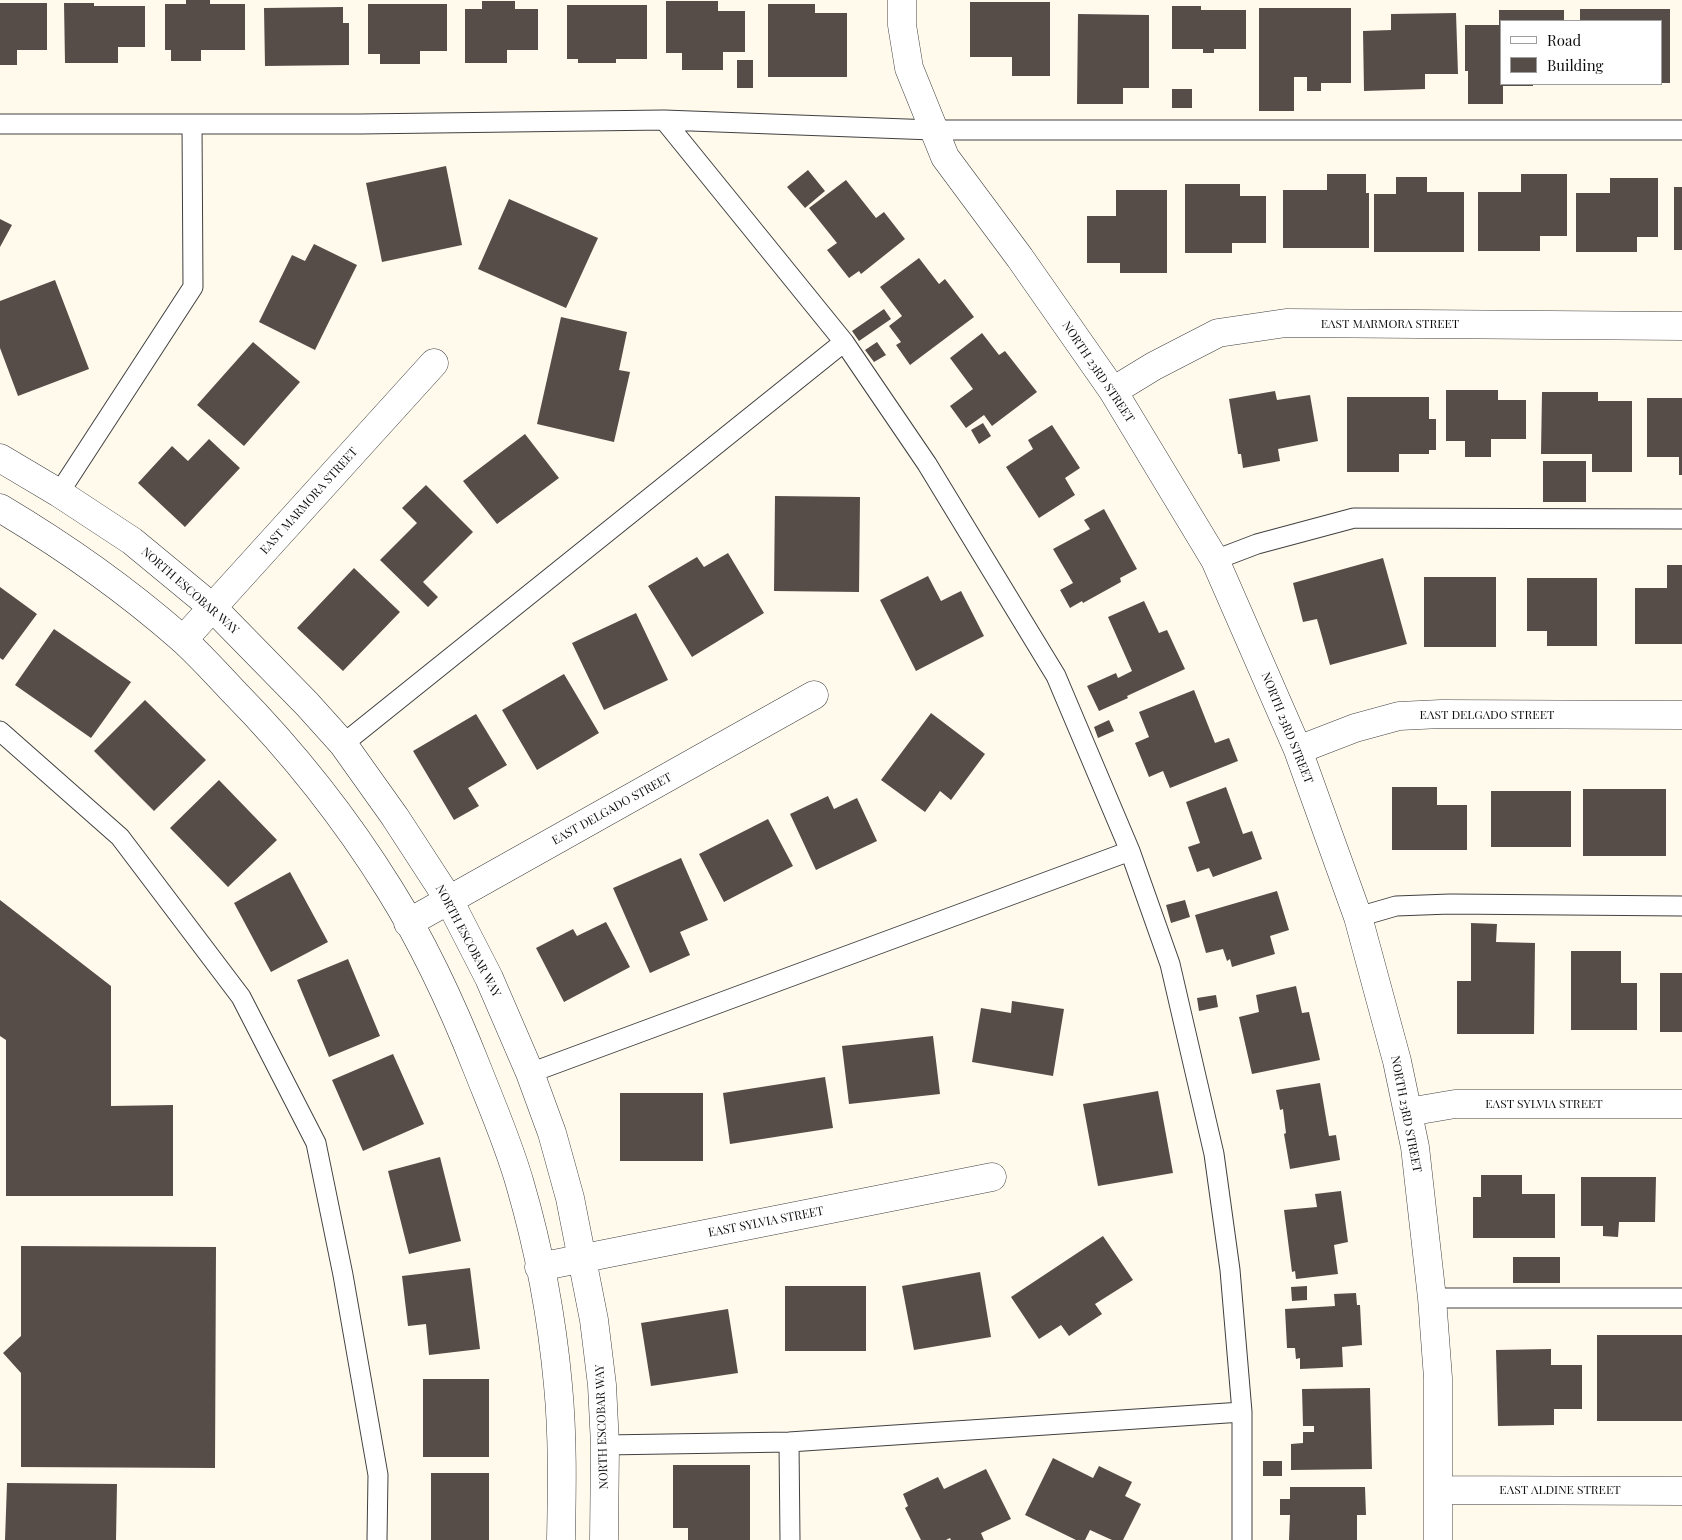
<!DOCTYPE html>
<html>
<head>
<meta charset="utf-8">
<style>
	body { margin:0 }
	#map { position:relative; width:1682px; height:1540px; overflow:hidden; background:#fffaec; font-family:"Playfair Display",serif }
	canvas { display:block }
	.legend { position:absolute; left:1500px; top:20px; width:162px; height:65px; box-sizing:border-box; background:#fff; border:1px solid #9e9e9e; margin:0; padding:6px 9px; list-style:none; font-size:15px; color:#0d0d0d }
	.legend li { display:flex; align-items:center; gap:10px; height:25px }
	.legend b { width:25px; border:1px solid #9e9e9e }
</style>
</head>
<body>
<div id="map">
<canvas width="1682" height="1540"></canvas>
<ul class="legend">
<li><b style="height:6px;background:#fff"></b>Road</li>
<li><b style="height:14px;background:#564d48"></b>Building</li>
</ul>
</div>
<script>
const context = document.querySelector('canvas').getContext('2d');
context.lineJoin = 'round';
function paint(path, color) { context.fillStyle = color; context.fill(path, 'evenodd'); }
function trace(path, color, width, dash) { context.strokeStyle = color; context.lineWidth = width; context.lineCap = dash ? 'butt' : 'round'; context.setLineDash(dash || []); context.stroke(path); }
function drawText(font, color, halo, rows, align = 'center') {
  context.font = font + ' "Playfair Display",serif'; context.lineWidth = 5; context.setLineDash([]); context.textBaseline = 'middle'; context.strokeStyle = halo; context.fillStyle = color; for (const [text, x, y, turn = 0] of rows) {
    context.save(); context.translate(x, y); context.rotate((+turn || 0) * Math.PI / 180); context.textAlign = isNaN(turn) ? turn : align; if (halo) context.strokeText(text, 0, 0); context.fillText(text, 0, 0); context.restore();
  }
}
paint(new Path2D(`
	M186,0H210V4H245V50H201V61H171V50H165V4H186Z
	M482,1H515V9H538V50H507V63H465V9H482Z
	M666,1H718V11H745V52H723V70H682V53H666Z
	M970,2H1050V76H1012V57H970Z
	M0,3H47V50H17V65H0Z
	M64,3H94V6H145V47H118V63H65Z
	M368,4H447V51H420V64H380V54H368Z
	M768,4H815V13H847V77H768Z
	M567,5H647V59H616V63H578V59H567Z
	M1172,6H1201V10H1246V49H1214V53H1203V49H1172Z
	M343,7V23H349V65L265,66L264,8Z
	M1259,8H1351V83H1321V91H1307V77H1294V111H1259Z
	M1580,9H1670V83H1661V21H1580Z
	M1499,10H1564V21H1501V84H1533V86H1503V104H1468V71H1465V25H1499Z
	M1456,13L1458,74H1425V89L1364,91L1363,31L1391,30V14Z
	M1078,14L1149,15V88H1123V104H1077Z
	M737,60H753V88H737Z
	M1172,89H1192V108H1172Z
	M446,166L462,245L382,262L366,183Z
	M808,170L825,191L805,208L787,187Z
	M1327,174H1366V193H1369V248H1283V190H1327Z
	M1521,174H1567V236H1540V251H1478V192H1521Z
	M1396,177H1427V192H1464V252H1374V194H1396Z
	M1610,178H1658V237H1637V252H1576V193H1610Z
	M846,180L876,218L884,212L905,239L861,274L859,271L849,278L827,250L837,243L809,208Z
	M1185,184H1240V196H1266V243H1232V253H1185Z
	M1674,187H1682V250H1674Z
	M1116,190H1167V273H1120V263H1087V216H1116Z
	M509,199L598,238L566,308L478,269Z
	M0,219L12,225L0,247Z
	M314,244L357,265L315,350L259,322L292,255L305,261Z
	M919,258L939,284L945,279L974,317L910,365L896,345L901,342L889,326L902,316L880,287Z
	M55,280L89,369L18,396L0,348V301Z
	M884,309L891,319L859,341L852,331Z
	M561,317L627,332L619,370L630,372L614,442L537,424Z
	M982,333L999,355L1005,351L1037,392L992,426L984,415L966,428L950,406L973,389L950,358Z
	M253,342L300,382L244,446L197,405Z
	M877,342L886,355L874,362L865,350Z
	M1446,390H1498V400H1526V439H1491V457H1465V441H1446Z
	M1275,391L1277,400L1310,395L1318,441L1278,449L1280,461L1243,468L1241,454H1238L1229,399Z
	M1542,392H1598V401H1632V472H1592V454H1541Z
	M1347,397H1429V419H1436V450H1429V454H1399V472H1347Z
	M1647,398H1682V475H1679V457H1647Z
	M983,423L991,436L979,444L971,430Z
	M1052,425L1080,468L1065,478L1075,495L1039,518L1006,467L1033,449L1028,440Z
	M525,434L559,478L497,524L463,481Z
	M209,439L240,468L185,527L138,483L172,446L188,461Z
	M1543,461H1586V502H1543Z
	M426,485L473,532L423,582L438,597L428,607L380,560L417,523L402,508Z
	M775,496L860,497L859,592L774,591Z
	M1104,509L1137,569L1120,578L1121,582L1083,603L1082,601L1070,608L1060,590L1073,583L1053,549L1090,529L1084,520Z
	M728,553L764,613L692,657L648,586L697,557L704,567Z
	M1383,558L1407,644L1330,665L1317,619L1303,622L1293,583Z
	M1667,565H1682V644H1635V588H1667Z
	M354,568L400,612L343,671L297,628Z
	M928,576L941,601L961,591L984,636L916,671L880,600Z
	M1424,577H1496V647H1424Z
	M1527,578H1597V646H1547V631H1527Z
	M0,587L37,614L3,660L0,658Z
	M1144,601L1159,633L1167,630L1185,669L1127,696L1128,698L1099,711L1087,686L1116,673L1118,678L1132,671L1108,617Z
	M636,613L668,680L604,710L572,643Z
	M54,629L131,682L91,738L15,685Z
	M564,674L599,733L537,770L502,710Z
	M1194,690L1215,743L1229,738L1238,761L1170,788L1163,771L1149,777L1135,743L1149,737L1139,712Z
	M145,700L206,760L154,811L94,751Z
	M931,713L985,754L951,800L940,791L925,812L881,780Z
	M476,714L507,765L468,788L479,806L454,820L413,751Z
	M1109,720L1114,731L1098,738L1094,727Z
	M219,780L277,840L228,887L170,828Z
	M1226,787L1243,834L1252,831L1262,859L1213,877L1209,868L1197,872L1188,847L1200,843L1186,802Z
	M1392,787H1437V805H1467V850H1392Z
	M1583,789H1666V856H1583Z
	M1491,791H1571V847H1491Z
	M828,796L834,809L857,798L877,841L816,870L790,814Z
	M768,819L793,866L724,902L699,854Z
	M681,858L708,920L680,932L690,955L650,973L613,888Z
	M290,872L328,942L271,972L234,903Z
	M1277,891L1289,930L1270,936L1275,954L1232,967L1230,959L1227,961L1223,949L1206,953L1195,915Z
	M0,900L111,986V1106L173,1105V1196H6V1040L0,1036Z
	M1185,900L1190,917L1171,923L1166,905Z
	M606,922L630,967L564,1002L536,948L573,929L577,936Z
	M1471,923L1497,924L1496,942L1535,943L1534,1034H1457V981H1471Z
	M1571,951H1621V983H1637V1030H1571Z
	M348,959L380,1036L329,1057L297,980Z
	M1660,973H1682V1032H1660Z
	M1296,986L1302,1013L1309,1012L1320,1060L1252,1074L1239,1017L1259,1012L1256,995Z
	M1216,995L1218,1007L1199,1011L1197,998Z
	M1012,1001L1064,1009L1053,1076L972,1062L981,1008L1011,1013Z
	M933,1036L940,1094L849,1104L842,1046Z
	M393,1054L424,1124L363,1151L332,1080Z
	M825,1077L833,1128L730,1144L723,1093Z
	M1320,1083L1329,1136L1336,1135L1340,1160L1290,1169L1284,1134L1286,1133L1283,1109L1280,1110L1276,1090Z
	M1158,1091L1173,1173L1098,1186L1083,1104Z
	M620,1093H703V1161H620Z
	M440,1157L461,1241L409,1254L388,1171Z
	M1481,1175H1522V1194H1555V1238H1473V1197H1481Z
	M1581,1177H1656L1655,1222H1619L1618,1237L1603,1236V1226H1581Z
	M1341,1191L1348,1242L1334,1245L1338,1274L1296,1279L1295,1271L1292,1272L1284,1210L1317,1207L1315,1194Z
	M1103,1236L1133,1280L1095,1304L1102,1314L1069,1336L1061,1325L1039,1339L1011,1297Z
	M21,1246L216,1247L215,1468L21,1467V1373L3,1353L21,1336Z
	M1513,1257H1560V1283H1513Z
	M470,1268L480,1349L429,1355L426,1324L408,1326L402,1276Z
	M980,1272L991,1337L914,1350L902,1286Z
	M785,1286H866V1351H785Z
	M1307,1286V1300L1292,1301L1291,1287Z
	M1356,1293L1357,1305H1360L1362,1345L1342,1347L1343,1367L1300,1369V1358L1296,1359L1295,1348H1287L1285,1309L1335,1306L1334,1294Z
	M728,1309L738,1373L651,1386L641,1323Z
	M1597,1335H1682V1421H1597Z
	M1551,1349V1365H1582V1409H1554V1425L1498,1426L1496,1350Z
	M423,1379H489V1457H423Z
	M1370,1388L1372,1469L1291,1470V1444L1303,1443V1432H1314V1426H1303L1302,1389Z
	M1053,1458L1093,1478L1099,1466L1132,1482L1125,1496L1141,1504L1123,1540H1112L1090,1530L1085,1540H1076L1025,1515Z
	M1263,1461H1282V1476H1263Z
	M673,1465H750V1540H688V1528H673Z
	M986,1469L1011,1519L981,1533L984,1540H951L950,1538L946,1540H921L905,1508L908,1506L903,1494L938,1477L944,1489Z
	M431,1473H489V1540H431Z
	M7,1483L117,1484L116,1540H5Z
	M1290,1487H1365L1366,1515H1357V1540H1289L1290,1515H1280V1499H1290Z`), '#564d48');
const lane = new Path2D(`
	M664,120L933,130H1682
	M0,124H360L664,120L844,342L927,464L1056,676L1130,851L1170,964L1214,1154L1230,1270L1242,1412V1540
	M59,493L193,287L192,124
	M1215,560L1257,544L1354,518L1682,519
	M0,731L120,837L241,997L316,1143L343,1275L378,1475L377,1540
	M343,744L844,342
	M1358,917L1396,906L1450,904L1682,906
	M530,1073L1130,851
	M1432,1298H1682
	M789,1442L790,1540
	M605,1445L789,1442L1242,1412`);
const street = new Path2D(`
	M902,0V25L909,68L945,157L1020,258L1113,391L1215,560L1298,750L1358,917L1397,1061L1415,1147L1432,1298L1438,1378V1540
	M1113,391L1154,366L1218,333L1286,323L1682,326
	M0,458L59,493L132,541L212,607L307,704L343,744L395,817L449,900L489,978L530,1073L552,1133L570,1198L594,1320L602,1385L605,1445L604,1540
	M0,508C64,546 125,589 181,638C199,654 216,673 233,691C292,751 346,819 390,890C425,946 453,1007 477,1068C492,1106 509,1145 520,1184C539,1249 552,1319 558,1385C563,1437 562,1488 561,1540
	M183,640L434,363
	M1298,750L1355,728L1399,716L1441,714L1682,715
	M408,923L814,695
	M1408,1112L1455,1104H1682
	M539,1267L992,1177
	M1438,1490L1682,1491`);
trace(lane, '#404040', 21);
trace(street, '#404040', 29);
trace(lane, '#fff', 19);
trace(street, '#fff', 28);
drawText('12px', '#0d0d0d', '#fff', [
	["EAST MARMORA STREET",1390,324],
	["NORTH 23RD STREET",1098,372,56],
	["EAST MARMORA STREET",309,501,-48],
	["NORTH ESCOBAR WAY",190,591,41],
	["EAST DELGADO STREET",1487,715],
	["NORTH 23RD STREET",1287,728,68],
	["EAST DELGADO STREET",612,809,-29],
	["NORTH ESCOBAR WAY",468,941,62],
	["EAST SYLVIA STREET",1544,1104],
	["NORTH 23RD STREET",1406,1114,79],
	["EAST SYLVIA STREET",766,1222,-11],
	["NORTH ESCOBAR WAY",602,1427,-92],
	["EAST ALDINE STREET",1560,1490]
]);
</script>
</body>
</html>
